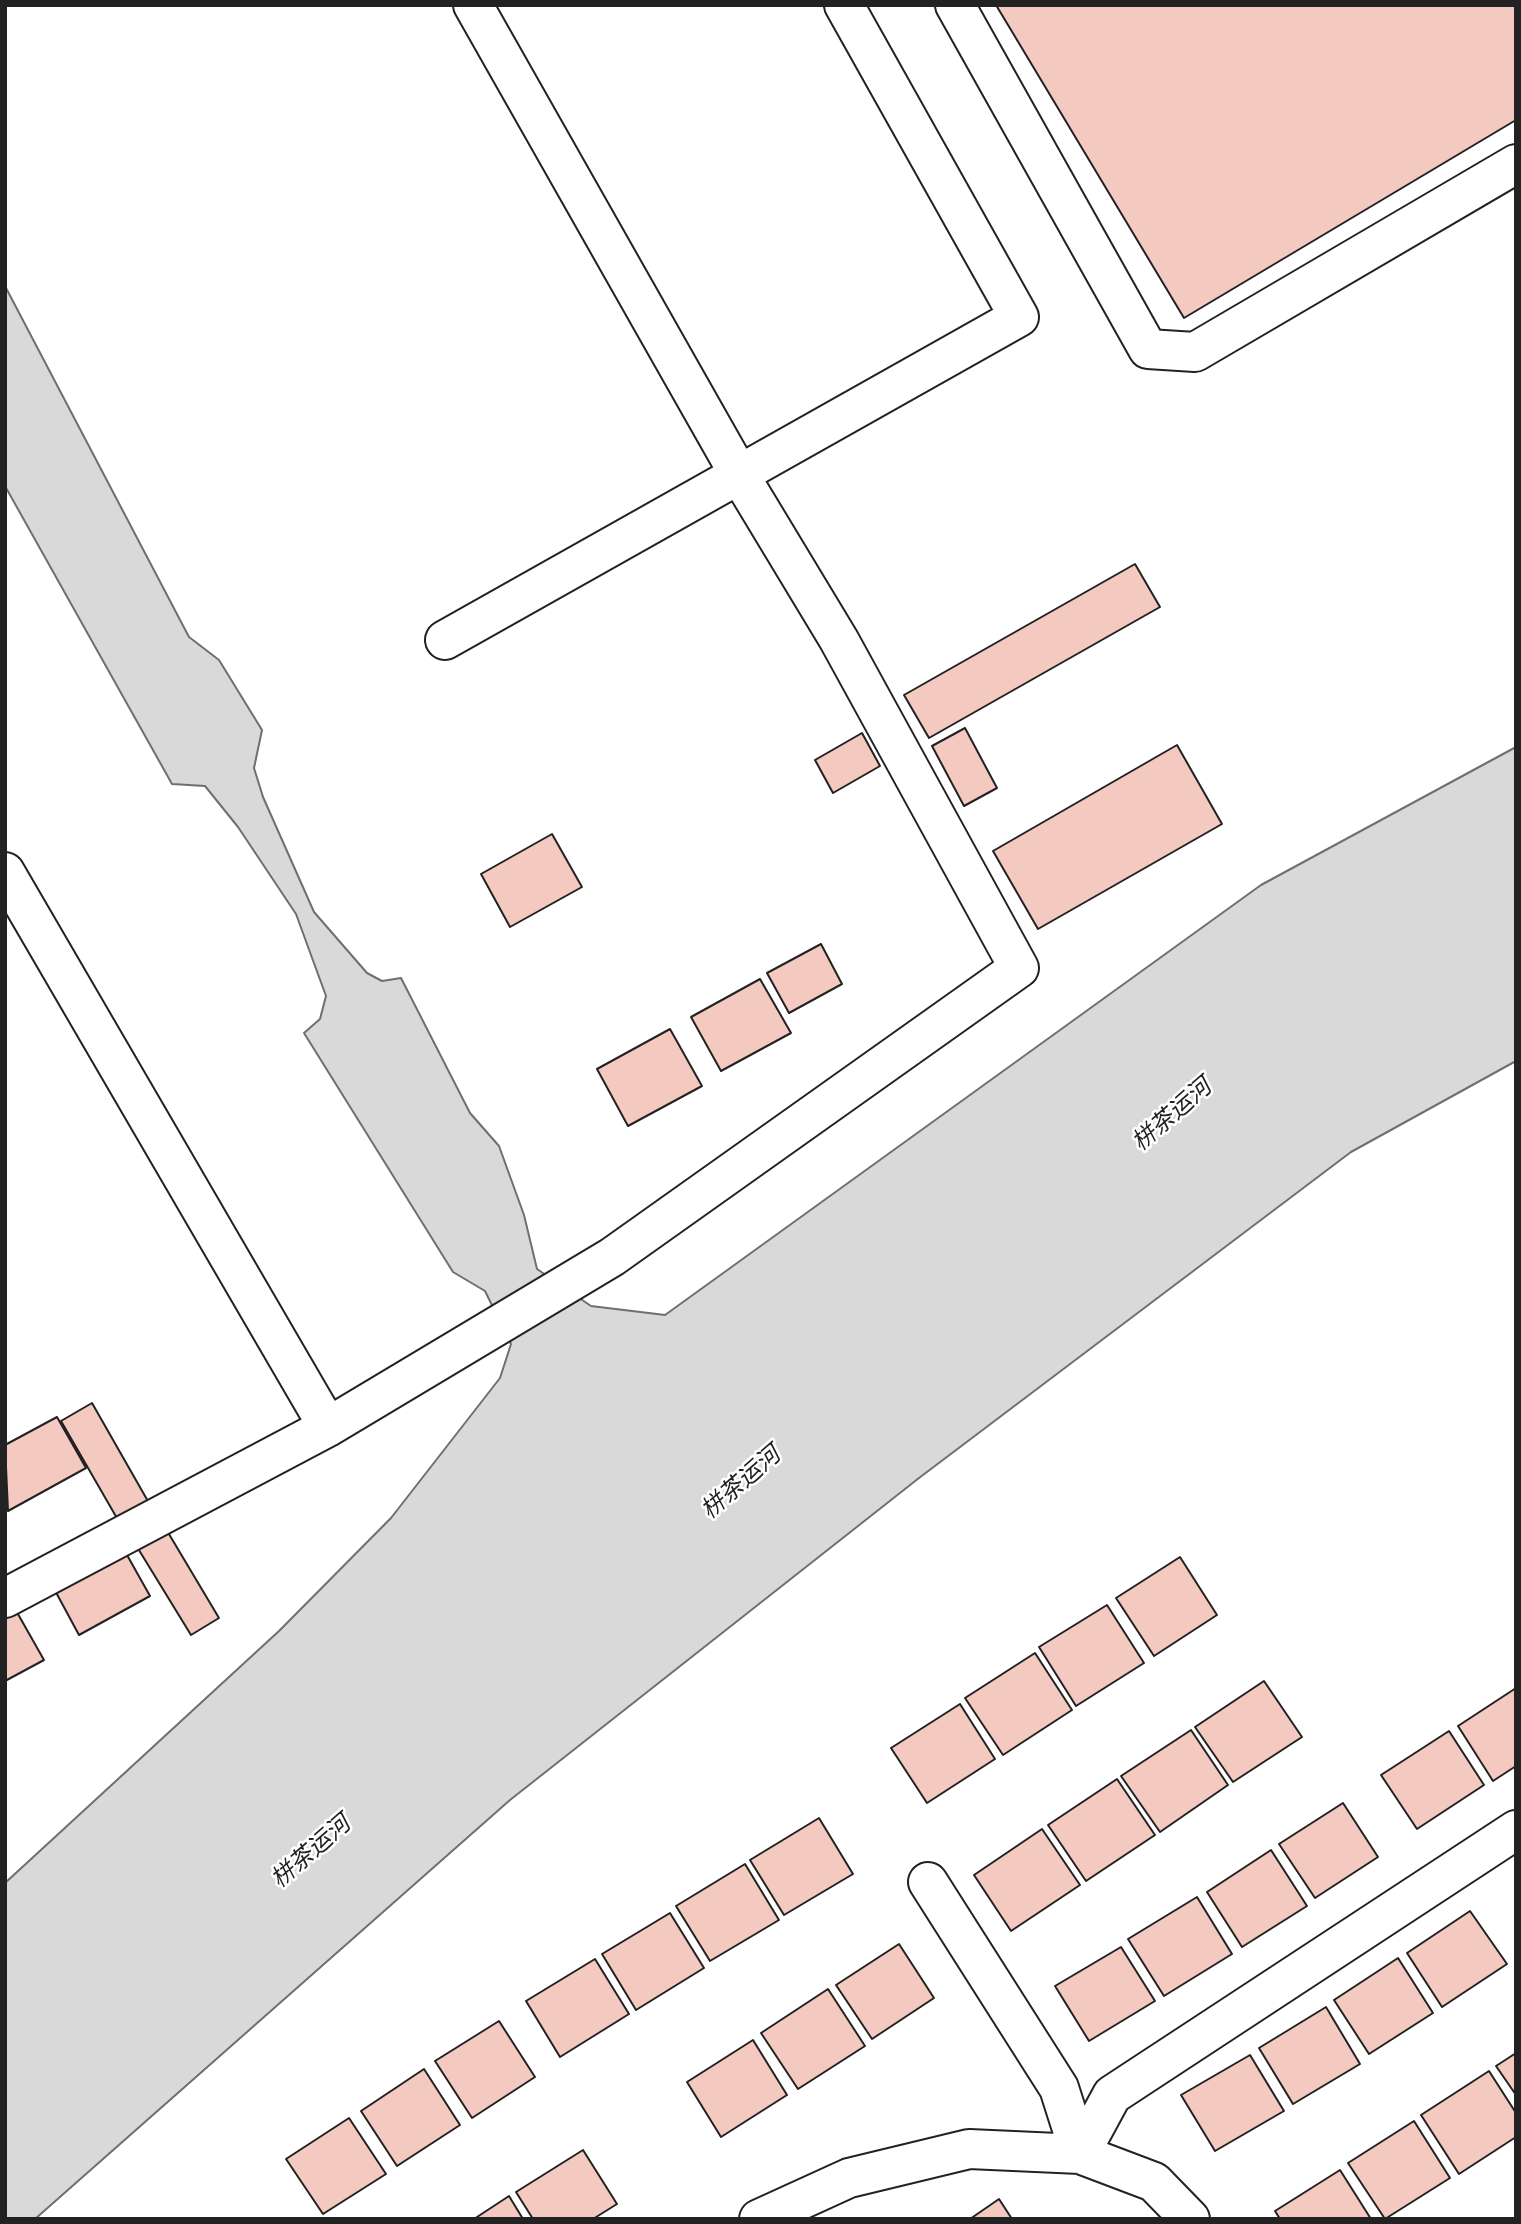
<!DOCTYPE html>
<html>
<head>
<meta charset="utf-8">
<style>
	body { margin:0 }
	#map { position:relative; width:1521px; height:2224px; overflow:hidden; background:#fff; font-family:Cabin,sans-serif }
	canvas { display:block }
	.frame { position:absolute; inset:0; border:7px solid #222; pointer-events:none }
</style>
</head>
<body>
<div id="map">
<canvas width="1521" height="2224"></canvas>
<div class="frame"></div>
</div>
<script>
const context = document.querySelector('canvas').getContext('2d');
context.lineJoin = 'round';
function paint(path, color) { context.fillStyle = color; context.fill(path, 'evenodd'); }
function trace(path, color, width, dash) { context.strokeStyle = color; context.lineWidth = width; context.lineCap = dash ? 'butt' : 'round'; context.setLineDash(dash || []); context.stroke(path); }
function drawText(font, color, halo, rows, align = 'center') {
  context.font = font + ' Cabin,"Noto Sans SC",sans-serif'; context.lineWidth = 5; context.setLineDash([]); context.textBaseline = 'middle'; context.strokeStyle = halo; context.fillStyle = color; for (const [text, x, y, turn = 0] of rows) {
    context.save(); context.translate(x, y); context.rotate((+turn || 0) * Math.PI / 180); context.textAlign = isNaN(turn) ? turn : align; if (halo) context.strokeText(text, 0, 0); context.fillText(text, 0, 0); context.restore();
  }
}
const water = new Path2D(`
	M5,286L189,637L219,660L262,730L254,768L263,797L314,912L367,973L382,981L401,978L470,1113L499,1146L524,1215L537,1269L591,1306L665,1315L1261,885L1516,747V1061L1351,1152L919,1478L510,1800L35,2219H5V1883L279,1631L391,1518L500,1378L511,1344L485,1291L453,1272L304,1033L320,1019L326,996L296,914L238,827L205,786L172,784L5,486Z`);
paint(water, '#d9d9d9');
trace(water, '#6f6f6f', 2);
const building = new Path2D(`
	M996,5H1516V120L1184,318Z
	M1135,564L1160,607L929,738L904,695Z
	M965,728L997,788L964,806L932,746Z
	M862,733L880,766L833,793L815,760Z
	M1177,745L1222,824L1038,929L993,851Z
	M552,834L582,887L510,927L481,874Z
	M821,944L842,984L789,1013L767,973Z
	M760,979L791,1033L721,1071L691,1017Z
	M670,1029L702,1086L628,1126L597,1069Z
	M92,1403L149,1503L118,1520L61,1421Z
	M57,1417L86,1468L8,1511L5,1445Z
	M163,1524L219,1618L191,1635L134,1542Z
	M122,1546L150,1596L79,1635L52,1585Z
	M1180,1557L1217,1615L1154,1656L1116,1598Z
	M1107,1605L1144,1663L1076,1706L1039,1647Z
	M14,1607L44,1660L5,1681V1611Z
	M1035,1653L1072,1710L1003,1755L965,1698Z
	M1264,1681L1302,1737L1233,1782L1195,1727Z
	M1516,1688V1766L1493,1781L1458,1726Z
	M960,1704L995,1759L927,1803L891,1748Z
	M1191,1730L1228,1785L1160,1832L1121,1776Z
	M1449,1731L1484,1785L1417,1829L1381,1775Z
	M1117,1779L1155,1835L1086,1881L1048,1825Z
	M1343,1803L1378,1857L1315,1898L1279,1844Z
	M819,1818L853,1874L784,1915L750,1860Z
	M1042,1829L1080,1885L1011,1931L974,1875Z
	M1271,1850L1307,1906L1242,1947L1207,1892Z
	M745,1864L779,1920L710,1961L676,1906Z
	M1197,1897L1232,1954L1164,1996L1128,1939Z
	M1470,1911L1507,1964L1442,2007L1407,1953Z
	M670,1913L704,1968L636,2010L602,1954Z
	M899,1944L934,1998L872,2039L836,1985Z
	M1121,1947L1155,2001L1089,2041L1055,1986Z
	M1398,1958L1433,2013L1369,2054L1334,2000Z
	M595,1959L629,2014L560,2057L526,2001Z
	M828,1989L865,2046L798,2089L761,2033Z
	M1326,2007L1360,2064L1293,2104L1259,2048Z
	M499,2021L535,2077L472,2118L435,2061Z
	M753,2040L787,2095L721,2137L687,2082Z
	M1516,2053V2095L1496,2066Z
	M1250,2055L1284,2111L1215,2151L1181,2095Z
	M424,2069L460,2125L397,2166L361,2111Z
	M1489,2071L1516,2113V2137L1459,2174L1421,2115Z
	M349,2118L386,2174L323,2214L286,2159Z
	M1414,2121L1450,2178L1385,2219L1348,2163Z
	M583,2150L617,2204L593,2219H533L516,2192Z
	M1340,2170L1371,2219H1280L1275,2211Z
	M509,2196L523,2219H474Z
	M999,2199L1012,2219H970Z`);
paint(building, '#f3c9c0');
trace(building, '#222', 2);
const minor = new Path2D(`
	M955,5L1148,349L1195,352L1516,164
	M445,640L1019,317L844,5
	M5,872L328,1427
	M5,1598L328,1427L612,1257L1019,968L839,640L740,476L473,5
	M928,1882L1059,2088L1080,2154L1112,2095L1516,1830
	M759,2219L849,2178L969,2149L1080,2154L1154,2182L1190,2219`);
trace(minor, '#222', 42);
trace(minor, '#fff', 38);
drawText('italic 24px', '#222', '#fff', [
	["栟茶运河",1172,1115,-41],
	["栟茶运河",741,1483,-41],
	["栟茶运河",311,1852,-41]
]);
</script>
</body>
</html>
